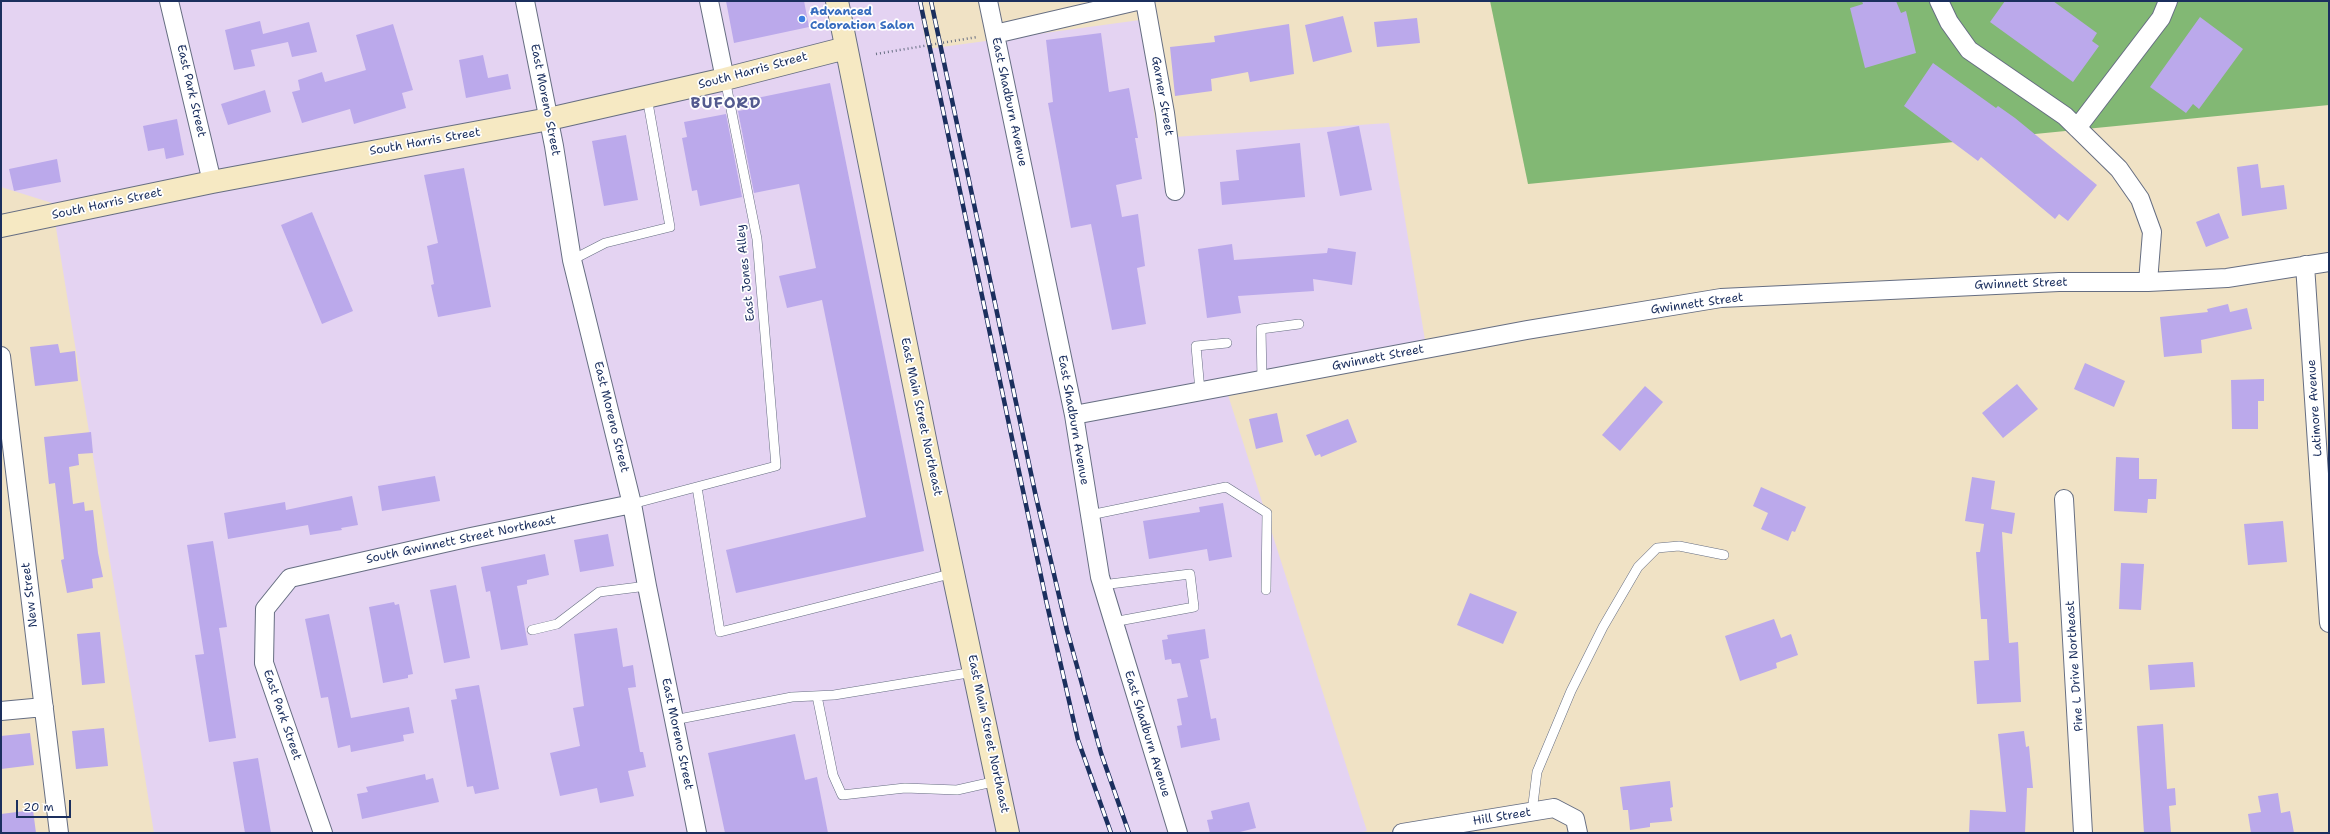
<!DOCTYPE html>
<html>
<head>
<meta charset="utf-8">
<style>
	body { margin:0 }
	#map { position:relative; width:2330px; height:834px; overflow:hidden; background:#f0e2c5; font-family:"Shantell Sans",sans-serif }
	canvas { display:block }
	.frame { position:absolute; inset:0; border:2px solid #1b2f5e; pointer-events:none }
	.scale { position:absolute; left:16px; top:800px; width:55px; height:18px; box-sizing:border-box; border:2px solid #1b2f5e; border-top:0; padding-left:5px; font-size:12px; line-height:14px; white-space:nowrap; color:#1b2f5e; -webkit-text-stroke:3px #fff; paint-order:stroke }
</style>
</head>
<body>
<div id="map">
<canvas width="2330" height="834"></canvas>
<div class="frame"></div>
<div class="scale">20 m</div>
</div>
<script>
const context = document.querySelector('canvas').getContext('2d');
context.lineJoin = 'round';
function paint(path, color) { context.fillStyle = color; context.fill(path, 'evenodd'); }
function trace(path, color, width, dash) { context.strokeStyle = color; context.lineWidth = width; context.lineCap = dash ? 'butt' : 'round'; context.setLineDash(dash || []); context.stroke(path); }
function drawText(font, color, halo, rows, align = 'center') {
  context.font = font + ' "Shantell Sans",sans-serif'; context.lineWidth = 3.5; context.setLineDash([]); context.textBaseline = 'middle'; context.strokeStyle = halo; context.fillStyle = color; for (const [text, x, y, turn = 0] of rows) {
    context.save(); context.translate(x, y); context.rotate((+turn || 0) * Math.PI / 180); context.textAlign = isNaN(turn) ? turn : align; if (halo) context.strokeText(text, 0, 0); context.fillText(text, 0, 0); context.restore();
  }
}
paint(new Path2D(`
	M1,1H918L927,49L1140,20L1158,138L1389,123L1428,358L1228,395L1367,831L1358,833H154L52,203L1,187Z`), '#e4d3f2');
paint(new Path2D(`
	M1490,1H2329V105L1528,184Z`), '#82b874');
paint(new Path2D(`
	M726,1H804L809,27L734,43Z
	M1862,1H1896L1901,13L1906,11L1916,53L1865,68L1850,8L1863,4Z
	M2005,1H2053L2097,33L2092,41L2099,46L2073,82L1990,22Z
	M1343,16L1352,52L1313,62L1305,25Z
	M2200,17L2243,49L2199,109L2193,104L2186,113L2150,87Z
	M1417,18L1420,43L1377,47L1374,22Z
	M260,21L263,34L309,22L317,52L292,57L288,42L251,50L255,66L234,70L225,30Z
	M393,24L413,90L402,93L406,108L354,124L350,109L302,123L292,92L300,90L298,80L322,72L325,82L366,70L356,35Z
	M1289,24L1294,74L1250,82L1248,72L1211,79L1212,91L1175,96L1170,47L1215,42L1214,36Z
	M1101,33L1109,92L1129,88L1138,138H1135L1142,179L1116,185L1122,217L1138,214L1145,266L1137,268L1146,324L1112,330L1091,224L1071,228L1048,103L1053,102L1046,40Z
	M483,55L488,78L508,74L511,89L466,98L459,60Z
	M1933,63L1996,108L1998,106L2015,118L2097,185L2068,221L2059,214L2055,219L1981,157L1978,161L1904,106Z
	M830,83L924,551L736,593L726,550L866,517L822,300L787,308L779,276L816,268L799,184L754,193L738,111L749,109L747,100Z
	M265,90L271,112L228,125L221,104Z
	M726,114L742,197L700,206L697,190L692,191L682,138L687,137L684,122Z
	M177,119L184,155L166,159L164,148L148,151L143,126Z
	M1359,126L1372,190L1340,196L1327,132Z
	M626,135L638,200L604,206L592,141Z
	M1300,143L1305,197L1222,205L1220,182L1239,180L1236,150Z
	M57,159L61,182L14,191L9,169Z
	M2258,164L2261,188L2284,185L2287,209L2242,216L2237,167Z
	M464,168L491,307L438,317L431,285L434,284L427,246L438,243L424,175Z
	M312,212L353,311L322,324L281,225Z
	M2219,213L2229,238L2206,247L2196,222Z
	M1232,244L1234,260L1327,253L1328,248L1356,252L1352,285L1313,279L1314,291L1238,296L1241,313L1207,318L1198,249Z
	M2228,304L2230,312L2247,308L2252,329L2201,340L2202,353L2164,357L2160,317L2208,312L2207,309Z
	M58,344L60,353L75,351L78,381L35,386L30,347Z
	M2085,363L2125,381L2114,407L2074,389Z
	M2264,379V401H2258V429H2232L2231,380Z
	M2017,384L2038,409L2003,438L1982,413Z
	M1645,386L1663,402L1620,451L1602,435Z
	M1277,413L1283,442L1256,449L1249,419Z
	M1348,419L1357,442L1321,457L1320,454L1315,456L1306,435Z
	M91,432L93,453L78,454L79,465L69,467L73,504L84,502L85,511L93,510L98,553L103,577L92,579L93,588L67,593L61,560L64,559L55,483L49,484L44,437Z
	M2116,457L2139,458V479H2157L2156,499H2148L2147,513L2114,511Z
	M435,476L440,501L382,511L378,486Z
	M1972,477L1995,481L1991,509L2015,513L2012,534L2002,532L2009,643L2018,642L2021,702L1977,704L1974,661L1989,660L1987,619H1981L1976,552H1980L1984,524L1965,521Z
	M1761,487L1806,507L1795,532L1792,531L1788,541L1761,529L1768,513L1753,506Z
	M352,496L358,525L341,528L342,530L310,535L308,525L228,539L224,513L285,502L286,510Z
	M1223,503L1232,557L1209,561L1207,549L1149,559L1143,521L1200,512L1199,507Z
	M2283,521L2287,562L2248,565L2244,524Z
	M608,534L614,566L580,572L574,540Z
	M213,541L227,627L219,628L236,738L209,742L195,655L204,654L187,545Z
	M545,554L549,575L527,580V584L517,586L528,645L501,650L490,591L486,592L481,567Z
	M2121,563L2144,564L2141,610L2119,609Z
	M456,585L470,658L444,663L430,590Z
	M1470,593L1517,612L1503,644L1457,625Z
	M394,602L395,605L399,604L413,674L408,675V678L383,683L369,607Z
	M329,614L351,718L409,707L414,733L403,735L404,741L351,752L350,745L338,748L328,697L321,698L305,619Z
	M1774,619L1781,638L1791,634L1798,655L1776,663L1777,668L1740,681L1725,636Z
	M617,628L623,667L633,665L636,687L628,688L640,752H643L646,767L628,771L634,796L600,803L597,788L560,796L550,753L580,746L573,708L584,706L574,634Z
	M1205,629L1209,658L1200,660L1211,719L1216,718L1220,740L1181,748L1177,726L1182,725L1177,699L1188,697L1180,663L1172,664L1171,659L1165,660L1162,640L1168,639L1167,635Z
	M100,632L105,683L82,685L77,634Z
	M2193,662L2195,687L2150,690L2148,665Z
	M479,685L499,789L475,794L473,786L467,787L451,700L457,699L455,689Z
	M2163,724L2167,789L2175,788L2176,805L2169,806L2171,833H2144L2137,726Z
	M104,728L108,766L76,769L72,731Z
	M2024,731L2026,747L2029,746L2033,788H2027L2025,833H1969L1970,810L2006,812L1998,734Z
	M30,733L34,765L1,769V736Z
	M795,734L805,780L817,777L828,833H725L708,753Z
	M258,758L271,833H245L233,762Z
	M425,774L426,780L433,778L439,802L362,819L357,794L368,792L366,787Z
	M1670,781L1673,807L1670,808L1672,821L1650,823V827L1630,830L1628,810H1623L1620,787Z
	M2278,793L2281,813L2290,811L2294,833H2251L2248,814L2261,812L2258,796Z
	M1249,802L1256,828L1236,833H1210L1207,820L1213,819L1211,811Z
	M33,810L36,833H1V814Z`), '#bba9eb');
const lane = new Path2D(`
	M572,260L605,243L670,227L647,97
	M1262,379L1261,329L1299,324
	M1200,391L1196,346L1227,343
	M697,487L720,632L954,573
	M632,504L776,466L757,239L725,79
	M1090,515L1226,487L1267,513L1266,590
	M1102,585L1190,574L1194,607L1113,622
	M532,630L557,624L599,592L647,586
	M817,696L833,775L842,795L905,788L957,790L997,781
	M674,720L792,697L834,695L974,672
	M1532,812L1537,772L1571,691L1603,627L1638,567L1657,548L1679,546L1724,555`);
const street = new Path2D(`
	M169,1L212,182
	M525,1L554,146L572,260L632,504L647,586L697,833
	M709,1L725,79
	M988,1L1074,415L1100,577L1178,833
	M1145,1L1165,113L1175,191
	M1939,1L1949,22L1969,50L2065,116L2119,169L2140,199L2152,232L2148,282
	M995,34L1137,1
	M2077,128L2161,18L2168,1
	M2305,265L2329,623
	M1,356L59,833
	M1074,415L1527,330L1721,298L2059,282H2148L2227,278L2329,262
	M2064,499L2083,833
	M1,711L44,707
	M323,833L264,663L265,609L290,578L471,537L632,504
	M1402,833L1554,808L1575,819L1578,833`);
const secondary = new Path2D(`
	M837,1L931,469L1008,833
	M1,226L212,182L549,119L725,79L846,48`);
trace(lane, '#666e82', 10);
trace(street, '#666e82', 20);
trace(secondary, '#666e82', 24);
trace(new Path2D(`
	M876,54L977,37`), '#666e82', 2.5, [1, 3]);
trace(lane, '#fff', 9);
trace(street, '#fff', 18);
trace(secondary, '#f6e9c3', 22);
const rail = new Path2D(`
	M920,1L1046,600L1078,740L1111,833
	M931,1L1036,497L1067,630L1101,753L1129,833`);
trace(rail, '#1b2f5e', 4.5);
trace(rail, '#fff', 3, [9]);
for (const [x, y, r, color] of [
	[802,19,4,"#3f7fe0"]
]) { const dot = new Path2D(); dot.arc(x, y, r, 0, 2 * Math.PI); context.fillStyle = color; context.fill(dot); trace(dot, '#fff', 1.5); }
drawText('bold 12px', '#366cbe', '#fff', [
	["Advanced",810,12],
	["Coloration Salon",810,26]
], 'left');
drawText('12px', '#1b2f5e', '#fff', [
	["South Harris Street",753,71,-15],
	["East Park Street",191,91,77],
	["Garner Street",1162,96,80],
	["East Moreno Street",545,100,79],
	["East Shadburn Avenue",1009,102,78],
	["South Harris Street",425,142,-10],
	["South Harris Street",107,204,-12],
	["East Jones Alley",746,273,-96],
	["Gwinnett Street",2021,284,-2],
	["Gwinnett Street",1697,304,-8],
	["Gwinnett Street",1378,358,-11],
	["Latimore Avenue",2315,408,-94],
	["East Moreno Street",611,417,76],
	["East Main Street Northeast",921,417,78],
	["East Shadburn Avenue",1073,420,80],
	["South Gwinnett Street Northeast",461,540,-12],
	["New Street",30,595,-97],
	["Pine L Drive Northeast",2075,666,-94],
	["East Park Street",282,715,71],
	["East Moreno Street",677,734,78],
	["East Main Street Northeast",988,734,78],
	["East Shadburn Avenue",1147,734,73],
	["Hill Street",1502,817,-9]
]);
context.letterSpacing = '1px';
drawText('bold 16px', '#535a8f', '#fff', [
	["BUFORD",726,104]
]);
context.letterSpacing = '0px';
</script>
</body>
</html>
